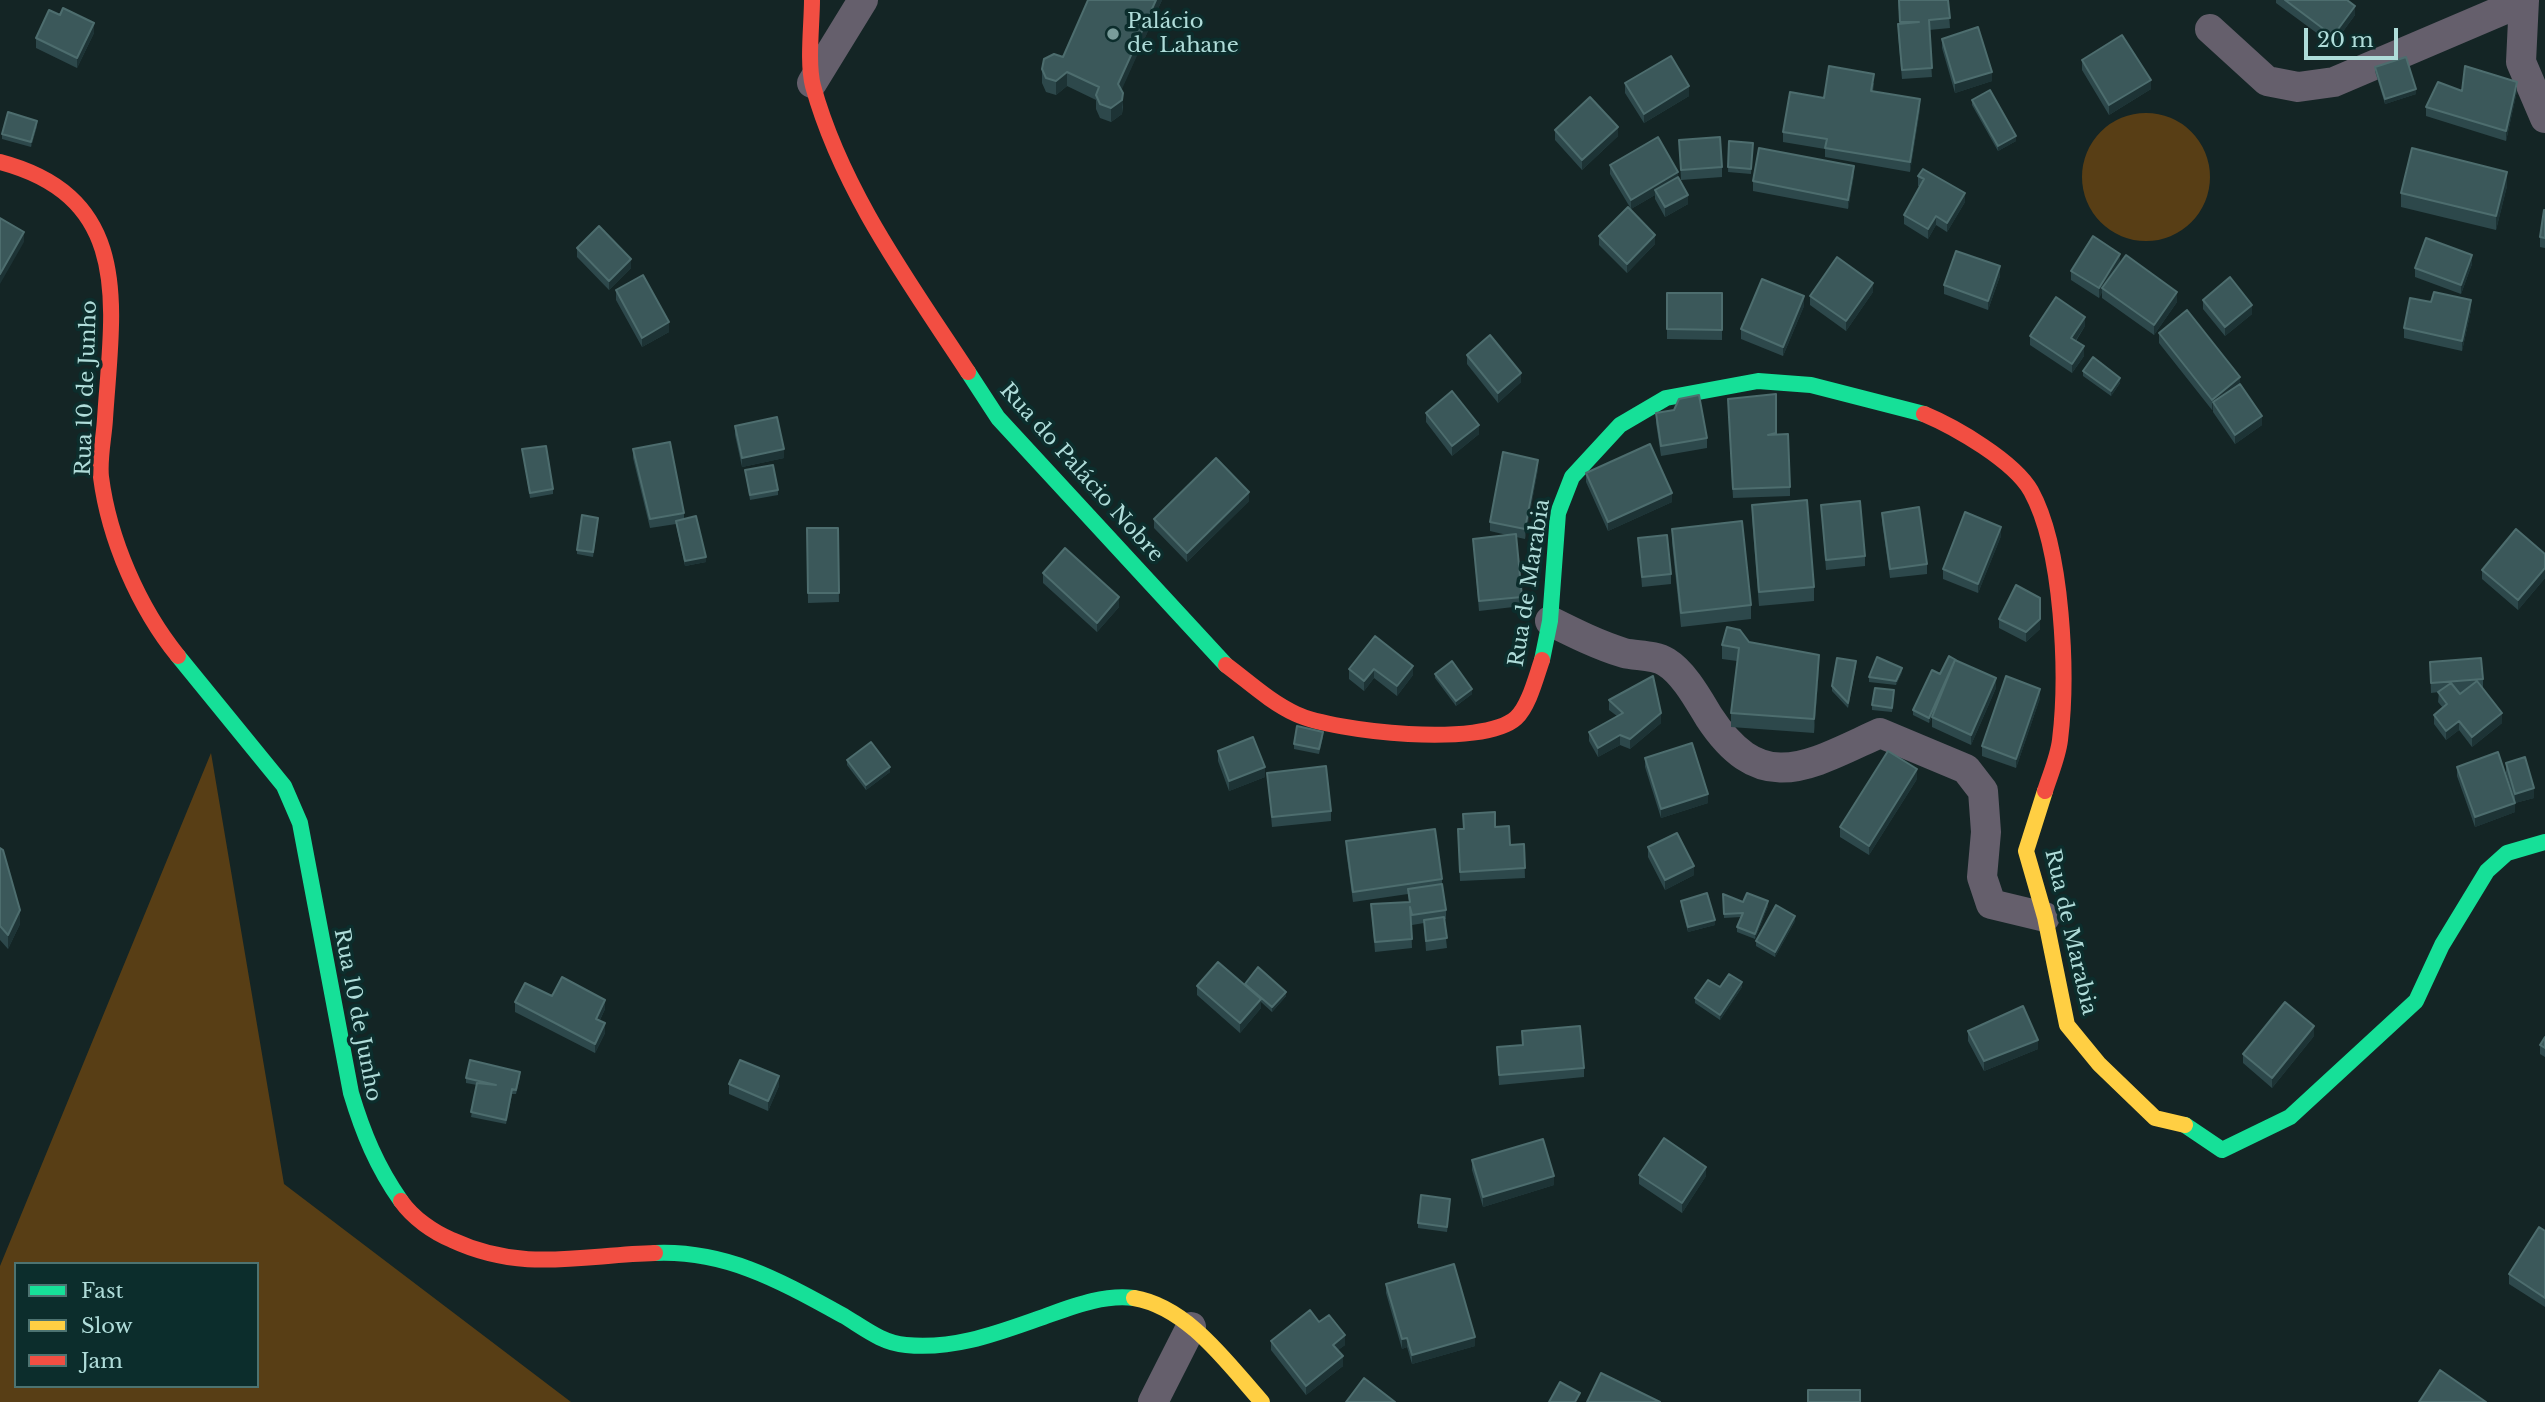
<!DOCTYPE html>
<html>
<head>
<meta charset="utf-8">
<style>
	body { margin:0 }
	#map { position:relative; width:2545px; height:1402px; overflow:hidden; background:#142525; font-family:"Libre Baskerville",serif }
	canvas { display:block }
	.legend { position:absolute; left:14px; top:1262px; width:245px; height:126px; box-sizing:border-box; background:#0c2d2c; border:2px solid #4d7371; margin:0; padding:9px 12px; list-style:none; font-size:21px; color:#afdcd9 }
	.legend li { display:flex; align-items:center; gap:14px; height:35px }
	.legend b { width:35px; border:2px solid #4d7371 }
	.scale { position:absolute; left:2304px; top:28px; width:94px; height:32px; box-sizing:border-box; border:4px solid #afdcd9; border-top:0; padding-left:9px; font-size:21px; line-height:24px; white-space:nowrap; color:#afdcd9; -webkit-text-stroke:5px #0c2d2c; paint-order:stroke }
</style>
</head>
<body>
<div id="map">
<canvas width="2545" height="1402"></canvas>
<ul class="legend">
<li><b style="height:9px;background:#16e098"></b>Fast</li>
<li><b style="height:9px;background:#ffcf43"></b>Slow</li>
<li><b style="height:9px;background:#f24e42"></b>Jam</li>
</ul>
<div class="scale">20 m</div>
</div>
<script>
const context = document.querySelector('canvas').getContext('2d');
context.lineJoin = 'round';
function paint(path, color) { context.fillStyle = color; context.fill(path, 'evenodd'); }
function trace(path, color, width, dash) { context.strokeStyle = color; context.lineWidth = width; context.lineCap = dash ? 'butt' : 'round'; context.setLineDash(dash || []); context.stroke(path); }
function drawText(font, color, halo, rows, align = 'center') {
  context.font = font + ' "Libre Baskerville",serif'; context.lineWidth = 7; context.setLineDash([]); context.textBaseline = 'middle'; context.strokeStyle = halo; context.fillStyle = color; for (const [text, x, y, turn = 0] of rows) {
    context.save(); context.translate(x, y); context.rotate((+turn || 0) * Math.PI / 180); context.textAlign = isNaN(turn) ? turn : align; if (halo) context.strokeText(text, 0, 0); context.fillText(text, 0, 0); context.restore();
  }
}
paint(new Path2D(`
	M2082 177a64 64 0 1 1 128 0a64 64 0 1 1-128 0Z
	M211,753L284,1184L571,1402H0V1266ZM16,1264H257V1386H16Z`), '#583e15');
trace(new Path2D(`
	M2524,0L2521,62L2545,118
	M2210,29L2267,81L2298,87L2334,82L2524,1
	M812,83L863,0
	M1550,621C1574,633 1598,645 1624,653C1636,656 1655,655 1666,662C1684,673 1698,699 1709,717C1762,798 1809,765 1880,733L1966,769L1983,791L1986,832L1982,877L1991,904L2045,917
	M1153,1402L1191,1327`), '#655f6c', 30);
trace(new Path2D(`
	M968,372L998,418L1226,665
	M178,656L284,786L300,823L351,1093C363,1133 377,1167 401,1201
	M1542,660L1550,621L1558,513L1572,477L1620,425L1666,398L1758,381L1811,385L1924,414
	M2185,1125L2222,1150L2290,1117L2416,1001L2442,945L2487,871L2507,853L2545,842
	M655,1253C727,1250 782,1282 844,1316C864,1328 882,1343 906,1345C956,1350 1000,1332 1046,1316C1074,1306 1105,1294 1134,1298`), '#16e098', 16);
trace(new Path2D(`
	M2045,791L2026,851L2045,917L2067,1025L2099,1064L2155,1118L2185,1125
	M1134,1298C1188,1307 1228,1364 1262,1402`), '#ffcf43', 16);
trace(new Path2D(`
	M812,0C812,24 807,63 813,86C842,191 909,282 968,372
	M0,162C136,198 112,309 105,419C104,437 99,459 101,477C109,539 139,608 178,656
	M1924,414C1955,427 2014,461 2031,491C2063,549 2068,675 2060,740C2058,757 2050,775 2045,791
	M1226,665C1249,682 1270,702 1296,714C1335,732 1483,748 1516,718C1529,706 1536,677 1542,660
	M401,1201C413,1218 433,1232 452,1240C523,1273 581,1255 655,1253`), '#f24e42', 16);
paint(new Path2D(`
	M1162,0L1121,90L1123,107L1122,114L1111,122L1100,118L1096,109V100L1067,86L1056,95L1046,92L1042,83V69Z
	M1898,0H1948L1950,28L1929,30L1932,77L1902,79L1898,34V24H1900Z
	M2276,0H2347L2355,15L2333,45L2276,3Z
	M60,15L94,33L77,68L36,48V38Z
	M1942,39L1992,81L1955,93L1942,48Z
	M2082,60L2151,89L2109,115L2082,70Z
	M2375,67L2416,94L2385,104L2375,71Z
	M1625,83L1689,96L1644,123L1625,93Z
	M1874,83L1873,91L1920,109L1910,172L1825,157V149L1783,142V132L1824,98Z
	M2462,91H2517L2506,141L2426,116V107Z
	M1972,100L2016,141L1998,151L1972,105Z
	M37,126L31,147L2,139V134Z
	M1555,130L1618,136L1582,170L1555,140Z
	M1679,140L1722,167V177L1681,180Z
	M1729,141L1753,143L1751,174L1728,172Z
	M1610,165L1678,178L1688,204L1665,217L1655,199V195L1631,209L1610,174Z
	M1854,175L1848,209L1753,191V181Z
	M1918,176L1965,202L1947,232L1936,225L1928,239L1904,224V215L1920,187L1918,186Z
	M2507,186L2496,230L2401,207V193Z
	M2545,210V248L2540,247V237Z
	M1599,236L1655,244L1627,273L1599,245Z
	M577,248L631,268L609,290L577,257Z
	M2120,263L2177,302L2154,335L2102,298V292L2099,298L2071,280V271Z
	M2472,264L2461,294L2415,277V268Z
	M2000,276L1988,310L1944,294V285Z
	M616,290L669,332L642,347L616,300Z
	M1873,292L1846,331L1810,305V296Z
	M1667,293H1722V340L1667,339Z
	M2203,300L2252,314L2225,336L2203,309Z
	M1804,306L1783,356L1741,339V329Z
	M2471,310L2462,351L2404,338V328Z
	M2085,326L2076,341L2084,356L2072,373L2030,345V336Z
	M2159,333L2240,384L2262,425L2235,444L2213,412V409L2212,410L2159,343Z
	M1467,355L1521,382L1498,403L1467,364Z
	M2083,371L2120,383L2111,396L2083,376Z
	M1728,408L1776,435L1790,487V496L1733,498Z
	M1426,413L1479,434L1452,456L1426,422Z
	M1656,413L1707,438V448L1661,456L1656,423Z
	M735,426L784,458L742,467L735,435Z
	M522,449L553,489V494L530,498Z
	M633,449L684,513V519L706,562L685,566L676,524L650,528L633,458Z
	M1538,469L1525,539L1516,537L1522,606L1479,611L1473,539L1507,535L1490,531V522Z
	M745,470L778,490V495L750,500Z
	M1586,473L1672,502L1608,531L1586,482Z
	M1249,501L1187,562L1154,528V519Z
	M1752,505L1814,587V601L1759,606L1752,519Z
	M1821,505L1865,556V566L1826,570Z
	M1882,513L1927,564V574L1890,578L1882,522Z
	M598,523L593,557L577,554V550Z
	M807,528H838L839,602L808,603Z
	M1672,529L1751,605V619L1681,627L1672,543Z
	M2001,536L1978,593L1943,579V569Z
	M1638,538L1671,574V584L1642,587Z
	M2545,554V578L2518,610L2482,579V570Z
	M1043,573L1119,607L1097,632L1043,583Z
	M2040,598V629L2026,642L1999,628V619Z
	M1375,636L1413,675L1397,696L1374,678L1364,691L1349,679V669Z
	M1749,642L1819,669L1814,733L1731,727V713L1737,661L1722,659V645Z
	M2430,662L2483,679V689L2502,723L2472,747L2459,730L2446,740L2434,724V715L2443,708L2438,702L2439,692L2431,693Z
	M1856,666L1848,708L1832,691V686Z
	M1902,672L1896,685L1869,682V677Z
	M1435,674L1472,694L1456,706L1435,678Z
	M1940,674L1996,688L1971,745L1932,727V717L1934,713L1929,723L1913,715V710Z
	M1894,695L1892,712L1872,710V705Z
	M2040,698L2016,768L1982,756V746Z
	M1609,700L1661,723L1630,749L1620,745L1598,757L1589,741V732L1617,716L1609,710Z
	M1323,737L1319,754L1294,749V744Z
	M1218,751L1265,777L1229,791L1218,761Z
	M1645,758L1708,803L1661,818L1645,767Z
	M847,760L890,772L866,790L847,765Z
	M2506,763L2534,798L2515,803V812L2475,827L2457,776V767L2513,795L2506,773Z
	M1267,773L1331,811V821L1272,827Z
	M1917,779L1869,855L1840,837V827Z
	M1495,827L1510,845L1524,844L1525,878L1460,881L1458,838L1463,829Z
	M1346,841L1442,879V889L1446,910V919L1444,920L1447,948L1426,951L1424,923L1412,925L1411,920L1412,948L1375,952L1371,904L1409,902L1408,894L1353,902L1346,851Z
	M1648,847L1694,875L1665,890L1648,857Z
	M0,848L20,924L8,949L0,940Z
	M1723,894L1743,902L1768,906L1755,939L1737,932V927L1741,917L1724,918Z
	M1681,901L1715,925L1688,932L1681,906Z
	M1795,921L1775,957L1756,946V941Z
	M1245,984L1286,996L1272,1012L1261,1002V1008L1240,1033L1197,995V986L1245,985Z
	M1720,987H1742L1720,1020L1695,1003V998Z
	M552,996L605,1009L600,1020L605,1033L595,1053L515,1012V1002Z
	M1522,1031L1584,1068V1077L1499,1085L1497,1047L1522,1045Z
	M1968,1031L2038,1049L1984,1071L1968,1041Z
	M2314,1036L2272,1088L2243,1063V1054Z
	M2545,1037V1057L2540,1054V1045Z
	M520,1077L516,1094H512L506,1124L471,1117L477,1085L466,1083V1078Z
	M729,1084L779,1086L768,1111L729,1094Z
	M1472,1160L1554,1185L1483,1207L1472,1170Z
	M1639,1175L1706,1176L1682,1213L1639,1184Z
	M1450,1204L1447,1232L1418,1228V1223Z
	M2545,1231V1307L2509,1284V1274Z
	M1386,1284L1475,1346L1412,1364L1407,1347L1402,1349L1386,1293Z
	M1319,1322L1345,1345L1338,1350L1343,1366L1306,1395L1271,1350V1341Z`), '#2d484b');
paint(new Path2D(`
	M1156,0H1162L1118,98V84Z
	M2355,6V15L2333,45V36Z
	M94,23V33L77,68V58Z
	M1067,72V86L1056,95V81Z
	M1992,72V81L1955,93V83Z
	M2151,80V89L2109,115V105Z
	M2517,82V91L2506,141V131Z
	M1689,86V96L1644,123V114Z
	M2416,89V94L2385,104V99Z
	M1123,93L1122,114L1111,122V108Z
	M1920,99V109L1910,172V162Z
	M37,121V126L31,147V142Z
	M1618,127V136L1582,170V160Z
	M2016,136V141L1998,151V146Z
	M1854,166V175L1848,209V200Z
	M1678,172V182L1655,190V195L1631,209V200Z
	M2507,172V186L2496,230V216Z
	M1965,193V202L1947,232V223Z
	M1688,195V204L1665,217V207Z
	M1936,216V225L1928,239V229Z
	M24,232V242L0,284V274Z
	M1655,235V244L1627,273V264Z
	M2120,254V264L2102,288V292L2099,298V288Z
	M2472,255V264L2461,294V285Z
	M631,259V268L609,290V281Z
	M2000,266V276L1988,310V301Z
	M1873,283V292L1846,331V321Z
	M2177,292V302L2154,335V325Z
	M1804,296V306L1783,356V347Z
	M2471,300V310L2462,351V341Z
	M2252,305V314L2225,336V327Z
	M2085,317V326L2071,347V338Z
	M669,322V332L642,347V338Z
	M2084,346V356L2072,373V364Z
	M1521,373V382L1498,403V393Z
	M2240,377V387L2213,402V409L2212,410V400Z
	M2120,378V383L2111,396V391Z
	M2262,416V425L2235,444V435Z
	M1479,425V434L1452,456V446Z
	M784,449V458L742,467V458Z
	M1538,460V469L1525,539V529Z
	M1249,492V501L1187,562V553Z
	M1672,493V502L1608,531V522Z
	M2001,527V536L1978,593V584Z
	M706,557V562L685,566V561Z
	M2545,568V578L2518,610V600Z
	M1119,597V607L1097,632V623Z
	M2040,619V629L2026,642V632Z
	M1819,655V669L1814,733V719Z
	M1956,660V665L1929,723V718Z
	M1413,666V675L1397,696V686Z
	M1902,668V672L1896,685V681Z
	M1374,669V678L1364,691V681Z
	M1996,678V688L1971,745V735Z
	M1472,689V694L1456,706V701Z
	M2040,689V698L2016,768V759Z
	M1661,713V723L1630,749V739Z
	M2502,713V723L2472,747V737Z
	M2459,721V730L2446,740V731Z
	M1620,735V745L1598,757V748Z
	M890,767V772L866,790V785Z
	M1265,767V777L1229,791V781Z
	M1917,769V779L1869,855V846Z
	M2534,788V798L2515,803V812L2475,827V817L2515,803V794Z
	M1708,794V803L1661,818V809Z
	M1694,866V875L1665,890V880Z
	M1768,901V906L1755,939V934Z
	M20,910V924L8,949V935Z
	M1795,916V921L1775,957V952Z
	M1715,920V925L1688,932V927Z
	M1742,982V987L1720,1020V1015Z
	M1286,992V996L1272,1012V1007Z
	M1261,999V1008L1240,1033V1023Z
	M605,1000V1009L596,1028V1019Z
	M605,1023V1033L595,1053V1044Z
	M2314,1026V1036L2272,1088V1078Z
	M2038,1040V1049L1984,1071V1061Z
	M779,1076V1086L768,1111V1101Z
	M1706,1167V1176L1682,1213V1203Z
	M1554,1176V1185L1483,1207V1197Z
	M1345,1335V1345L1333,1354V1345Z
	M1475,1337V1346L1412,1364V1355Z
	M1407,1338V1347L1402,1349V1339Z
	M1343,1356V1366L1306,1395V1386Z`), '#1d3335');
const building = new Path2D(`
	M1088,0H1156L1118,84L1123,93L1122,100L1111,108L1100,104L1096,95L1099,87L1067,72L1056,81L1046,78L1042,69L1044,59L1054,54L1063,57Z
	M1899,0H1948L1950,18L1929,20L1932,68L1902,70L1898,24L1919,22H1900Z
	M2285,0H2347L2355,6L2333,36Z
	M63,8L94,23L77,58L36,38L49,10L60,15Z
	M1978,27L1992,72L1955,83L1942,39Z
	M2122,35L2151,80L2109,105L2082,60Z
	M1671,56L1689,86L1644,114L1625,83Z
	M2406,57L2416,89L2385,99L2375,67Z
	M1829,66L1874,74L1871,91L1920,99L1910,162L1825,148L1827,139L1783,132L1790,92L1824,98Z
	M2465,66L2517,82L2506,131L2426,107L2438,82L2462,91Z
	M1990,90L2016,136L1998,146L1972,100Z
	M1590,97L1618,127L1582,160L1555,130Z
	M8,112L37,121L31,142L2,134Z
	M1658,137L1678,172L1631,200L1610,165Z
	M1720,137L1722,167L1681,170L1679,140Z
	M1729,141L1753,143L1751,169L1728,167Z
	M1759,148L1854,166L1848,200L1753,181Z
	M2412,148L2507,172L2496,216L2401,193Z
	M1923,169L1965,193L1947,223L1936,216L1928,229L1904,215L1924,179L1918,176Z
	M1678,177L1688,195L1665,207L1655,190Z
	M1628,207L1655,235L1627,264L1599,236Z
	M2544,210H2545V238L2540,237Z
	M0,218L24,232L0,274Z
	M599,226L631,259L609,281L577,248Z
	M2093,236L2120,254L2099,288L2071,271Z
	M2426,238L2472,255L2461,285L2415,268Z
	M1956,251L2000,266L1988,301L1944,285Z
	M2126,255L2177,292L2154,325L2102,288Z
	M1837,257L1873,283L1846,321L1810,296Z
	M643,275L669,322L642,338L616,290Z
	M2230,277L2252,305L2225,327L2203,300Z
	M1762,279L1804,296L1783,347L1741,329Z
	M2434,292L2471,300L2462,341L2404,328L2410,298L2431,302Z
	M1667,293H1722V330L1667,329Z
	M2056,297L2085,317L2071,338L2084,346L2072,364L2030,336Z
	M2187,310L2240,377L2212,400L2159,333Z
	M1490,335L1521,373L1498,393L1467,355Z
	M2093,357L2120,378L2111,391L2083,371Z
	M2240,384L2262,416L2235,435L2213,402Z
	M1452,391L1479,425L1452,446L1426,413Z
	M1776,394V433L1768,435L1788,434L1790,487L1733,489L1728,399Z
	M1699,395L1707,438L1661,446L1656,413L1674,410L1679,399Z
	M777,417L784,449L742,458L735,426Z
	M670,442L684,513L650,519L633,449Z
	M1650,444L1672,493L1608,522L1586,473Z
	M546,446L553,489L530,493L522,449Z
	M1503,452L1538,460L1525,529L1490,522Z
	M1216,458L1249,492L1187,553L1154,519Z
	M773,465L778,490L750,495L745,470Z
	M1807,500L1814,587L1759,592L1752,505Z
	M1860,501L1865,556L1826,560L1821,505Z
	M1919,507L1927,564L1890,569L1882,513Z
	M1965,512L2001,527L1978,584L1943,569Z
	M582,515L598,518L593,552L577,550Z
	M696,516L706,557L685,561L676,521Z
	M1742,521L1751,605L1681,613L1672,529Z
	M807,528H838L839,593H808Z
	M2516,529L2545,554V568L2518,600L2482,570Z
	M1516,534L1522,597L1479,601L1473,539Z
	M1667,535L1671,574L1642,577L1638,538Z
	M1065,548L1119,597L1097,623L1043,573Z
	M2016,585L2040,598V619L2026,632L1999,619Z
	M1727,627L1740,630L1749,642L1819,655L1814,719L1731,713L1739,648L1722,645Z
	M1375,636L1413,666L1397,686L1374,669L1364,681L1349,669Z
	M1949,656L1956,660H1955L1929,718L1913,710L1932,670L1940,674Z
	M1877,657L1902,668L1896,681L1869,677Z
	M1837,658L1856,661L1848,703L1832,686Z
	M2481,658L2483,679L2431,683L2430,662Z
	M1955,660L1996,678L1971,735L1932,717Z
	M1452,661L1472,689L1456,701L1435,674Z
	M1653,676L1661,713L1630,739L1620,735L1598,748L1589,732L1623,713L1609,700Z
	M2006,676L2040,689L2016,759L1982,746Z
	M2477,681L2502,713L2472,737L2459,721L2446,731L2434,715L2447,704L2438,692L2451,683L2460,694Z
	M1875,688L1894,690L1892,708L1872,705Z
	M1297,726L1323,732L1319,749L1294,744Z
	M1253,737L1265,767L1229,781L1218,751Z
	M871,742L890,767L866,785L847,760Z
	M1692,743L1708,794L1661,809L1645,758Z
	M1888,751L1917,769L1869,846L1840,827Z
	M2498,752L2515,803L2475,817L2457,767Z
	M2525,757L2534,788L2515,794L2506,763Z
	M1326,766L1331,811L1272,817L1267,773Z
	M1495,812V827L1509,826L1510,845L1524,844L1525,868L1460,872L1458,829H1464L1463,814Z
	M1435,829L1442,879L1353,892L1346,841Z
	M1677,833L1694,866L1665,880L1648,847Z
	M0,848L3,850L20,910L8,935L0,926Z
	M1442,884L1446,910L1412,915L1410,907L1412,939L1375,942L1371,904L1410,902L1408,889Z
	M1707,893L1715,920L1688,927L1681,901Z
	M1747,893L1768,901L1755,934L1737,927L1743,913L1724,914L1723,894L1743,902Z
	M1776,905L1795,916L1775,952L1756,941Z
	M1444,917L1447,938L1426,941L1424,920Z
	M1218,962L1261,999L1240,1023L1197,986Z
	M1258,967L1286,992L1272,1007L1245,984Z
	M1729,974L1742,982L1720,1015L1695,998L1708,980L1720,987Z
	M562,977L605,1000L596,1019L605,1023L595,1044L515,1002L525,983L552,996Z
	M2285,1002L2314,1026L2272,1078L2243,1054Z
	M2023,1006L2038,1040L1984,1061L1968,1031Z
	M1580,1026L1584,1068L1499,1075L1497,1047L1523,1045L1522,1031Z
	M2545,1037V1048L2540,1045Z
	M470,1060L520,1072L516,1090L512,1089L506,1120L471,1112L477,1083L496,1085L466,1078Z
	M740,1060L779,1076L768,1101L729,1084Z
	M1664,1138L1706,1167L1682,1203L1639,1175Z
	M1543,1139L1554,1176L1483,1197L1472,1160Z
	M1421,1195L1450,1199L1447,1227L1418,1223Z
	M2539,1227L2545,1231V1298L2509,1274Z
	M1454,1264L1475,1337L1412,1355L1407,1338L1402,1339L1386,1284Z
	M1310,1310L1319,1322L1329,1315L1345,1335L1333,1345L1343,1356L1306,1386L1271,1341Z
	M2440,1370L2486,1402H2419Z
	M1601,1373L1660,1402H1587Z
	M1364,1378L1395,1402H1346Z
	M1560,1382L1580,1393L1575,1402H1549Z
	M1808,1390H1860V1402H1808Z`);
paint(building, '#3b585a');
trace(building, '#4d6d6e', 2);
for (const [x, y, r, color] of [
	[1113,34,7,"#799c9a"]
]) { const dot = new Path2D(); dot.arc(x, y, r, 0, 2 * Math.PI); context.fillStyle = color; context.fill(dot); trace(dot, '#0c2d2c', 2.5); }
drawText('21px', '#afdcd9', '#0c2d2c', [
	["Palácio",1127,22],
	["de Lahane",1127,46]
], 'left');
drawText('21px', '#afdcd9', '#0c2d2c', [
	["Rua 10 de Junho",87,388,-88],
	["Rua do Palácio Nobre",1081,473,48],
	["Rua de Marabia",1530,583,-81],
	["Rua de Marabia",2070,932,77],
	["Rua 10 de Junho",357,1015,79]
]);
</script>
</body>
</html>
